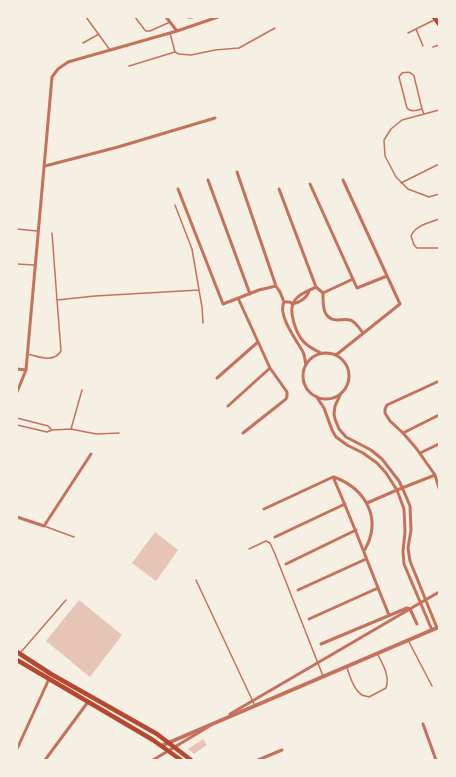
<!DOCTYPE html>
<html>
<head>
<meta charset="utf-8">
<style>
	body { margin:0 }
	#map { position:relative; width:456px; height:777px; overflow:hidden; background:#f6efe4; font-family:Cabin,sans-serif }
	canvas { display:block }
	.frame { position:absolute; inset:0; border:18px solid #f6efe4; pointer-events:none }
</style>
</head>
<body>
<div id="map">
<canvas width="456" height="777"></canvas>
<div class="frame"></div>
</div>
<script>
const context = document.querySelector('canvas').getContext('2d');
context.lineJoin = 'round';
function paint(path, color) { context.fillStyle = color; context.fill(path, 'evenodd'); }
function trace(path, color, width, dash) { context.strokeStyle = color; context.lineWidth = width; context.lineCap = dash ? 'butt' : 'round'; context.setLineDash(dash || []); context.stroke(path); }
paint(new Path2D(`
	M155,532L178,550L156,581L132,563Z
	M79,600L122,635L90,677L46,641Z
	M203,739L207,745L194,754L188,749Z`), '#e6c5b7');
trace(new Path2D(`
	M86,17L110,50
	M135,17L144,29L146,31H150L170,22
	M185,17L190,18L195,17
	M416,29L423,46
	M408,33L434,20
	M83,43L99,34
	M433,47L439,45
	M175,52L179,54L191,55L215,50L239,48L275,28
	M129,66L175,52L170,33
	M422,109C417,110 411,113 407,108L399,77L402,73C407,72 410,71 414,76L422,109L424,114
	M439,110L402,120L391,129L384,140L385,156L396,177L408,189L429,197L439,194
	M401,183L439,164
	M175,205L192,249L199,290
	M439,219C429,223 416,225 411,236L414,245L417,248H439
	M17,229L37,231
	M52,233L57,300
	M17,264L34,265
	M28,354C39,357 54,363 61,351L57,300L95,296L199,290L202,307L203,323
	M17,418L48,426L52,430
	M17,425L47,432L52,430L71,429L82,390
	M71,429L86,432L97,434L119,433
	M44,526L74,537
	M249,549L266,541L270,543L275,554L323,676
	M196,580L255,706
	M409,642L432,686
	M21,652L66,600
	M347,668C350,677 354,690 362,695C364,696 367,696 369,697L386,688C390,676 383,665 378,655`), '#c5725c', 1.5);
trace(new Path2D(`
	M166,17L177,31
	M45,166L118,147L215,118
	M237,172L276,286L280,292L284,302C277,315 297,341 303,352C305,356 305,361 306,365
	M208,180L250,294
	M310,184L357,288L387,276
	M178,189L223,304L259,290L276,286
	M279,189L316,287L323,293C323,304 322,319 337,320C341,320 346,319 350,320C355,321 360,329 363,333
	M316,287C309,291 300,293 295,300C287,309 296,333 303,341C308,347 315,350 321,353
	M323,293L353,279
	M238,298L270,368L287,392V396L286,399L243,433
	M284,302H290L292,304C299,303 307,298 309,291
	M303 376a23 23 0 1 1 46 0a23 23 0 1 1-46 0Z
	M336,355L400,304L343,180
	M17,369L26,370
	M217,378L258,342
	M437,382L387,405L385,409V413L390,421L403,433L416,448L435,475L439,488
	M17,392L26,370L52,77L58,69L68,62L177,31L218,17
	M341,393L335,406L334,414L335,419L339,429L346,437L371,450L382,459L399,481L405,494L410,506L411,530L408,548L410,561L437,628
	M316,396L324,408L332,430L336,437L347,445L363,453L377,463L386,473L397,490L404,509L405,532L403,551L404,564L432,630
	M228,406L270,368
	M403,433L439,415
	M420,453L439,444
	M333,477C353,522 370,569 389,615
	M334,477C366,489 383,519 364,551
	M367,503L397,490L435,475
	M264,509L333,477
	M17,517L44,526L91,454
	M275,537L345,504
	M286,564L356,530
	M298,590L366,559
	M309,619L378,588
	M321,644L407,608L410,609L417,624
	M230,714L439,592
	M423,724L436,760
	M17,749L49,679
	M45,760L88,702
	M153,760L208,727
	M258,760L282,750`), '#c5725c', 3);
trace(new Path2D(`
	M161,746L439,627`), '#c5725c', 4);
trace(new Path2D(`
	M434,17L439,24
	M17,652L51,674L157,734L191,760
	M17,660L153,740L181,760`), '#b5482f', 4.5);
</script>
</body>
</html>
